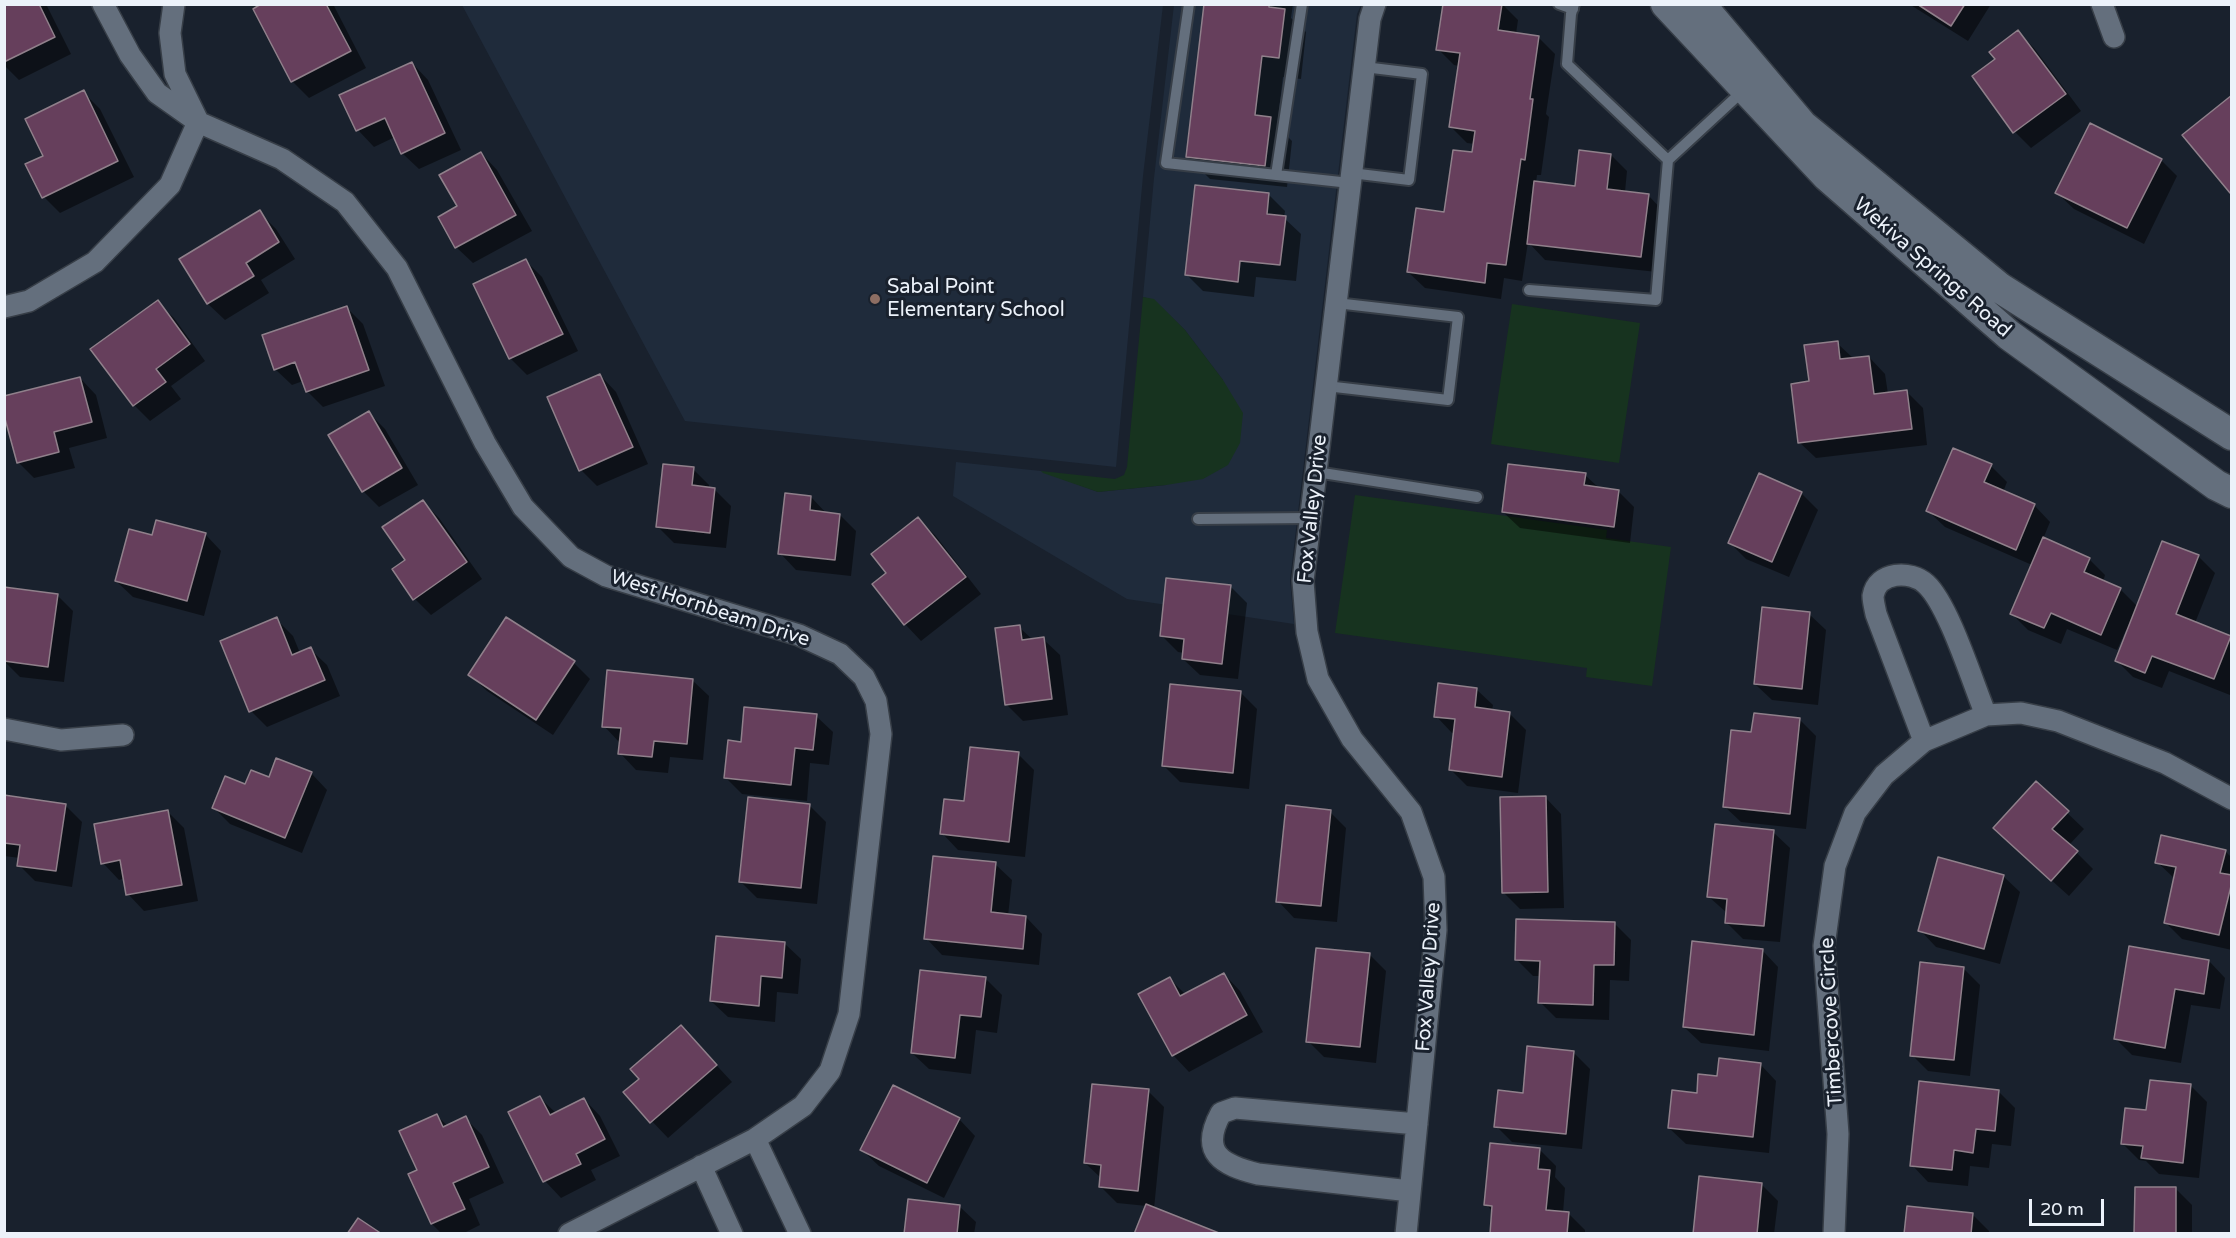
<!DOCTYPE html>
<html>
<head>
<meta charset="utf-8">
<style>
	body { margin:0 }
	#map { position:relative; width:2236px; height:1238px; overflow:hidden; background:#19212d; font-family:"Varela Round",sans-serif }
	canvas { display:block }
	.frame { position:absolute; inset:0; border:6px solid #ecf2fa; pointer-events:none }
	.scale { position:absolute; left:2029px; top:1199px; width:75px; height:27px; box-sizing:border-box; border:3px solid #ecf2fa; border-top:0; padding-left:8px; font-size:18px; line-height:21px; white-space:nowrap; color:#ecf2fa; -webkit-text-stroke:4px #19212d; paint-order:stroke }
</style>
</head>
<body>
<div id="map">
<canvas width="2236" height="1238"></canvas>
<div class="frame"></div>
<div class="scale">20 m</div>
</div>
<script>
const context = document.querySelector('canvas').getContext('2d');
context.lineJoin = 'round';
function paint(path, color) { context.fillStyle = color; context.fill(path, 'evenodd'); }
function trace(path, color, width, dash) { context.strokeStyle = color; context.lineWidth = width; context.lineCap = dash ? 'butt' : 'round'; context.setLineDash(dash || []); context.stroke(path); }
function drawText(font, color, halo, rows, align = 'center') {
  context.font = font + ' "Varela Round",sans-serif'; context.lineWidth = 6; context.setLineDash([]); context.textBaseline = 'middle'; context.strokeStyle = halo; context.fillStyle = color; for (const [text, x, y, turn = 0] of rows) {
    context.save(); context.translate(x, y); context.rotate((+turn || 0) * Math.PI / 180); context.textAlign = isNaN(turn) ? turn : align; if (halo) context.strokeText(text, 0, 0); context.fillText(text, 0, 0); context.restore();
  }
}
paint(new Path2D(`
	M462,5H1163L1143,176L1116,467L685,421Z
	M1174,5H1361L1357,14L1290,580L1294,624L1127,599L953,496L956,462L1041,471L1098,492L1166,485L1223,380L1185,330L1154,300L1143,297L1154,178Z`), '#1f2b3b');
paint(new Path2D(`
	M1143,297L1154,299L1185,330L1223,380L1243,413L1240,443L1228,465L1203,479L1166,485L1098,492L1043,473L1041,471L1115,479L1124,475L1127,467Z
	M1512,304L1640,323L1619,463L1491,444Z
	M1355,495L1607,530L1606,538L1671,547L1652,686L1586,677L1587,668L1335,633Z`), '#17331f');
paint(new Path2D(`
	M4,4H46L71,54L19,80L4,65Z
	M264,4H333L366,68L309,98L292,81Z
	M1205,4H1293L1291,18L1306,32L1301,79L1283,77L1277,126L1292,141L1287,187L1210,179L1188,157Z
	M1444,4H1502L1518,20L1516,34L1538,37L1555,54L1546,114L1549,117L1541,175H1537L1536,183L1576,188L1611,155L1627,171L1625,192L1648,195L1664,212L1657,272L1545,260L1528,242L1522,281L1504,278L1501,299L1425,288L1408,272L1446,214L1473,154L1475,144L1467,143L1451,127L1459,66L1454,65L1438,49Z
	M1909,4H1991L1968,41Z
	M2018,32L2034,48L2081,111L2031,148L2015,132L1997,60Z
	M412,63L428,80L461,150L419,169L402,153L395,137L374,147L358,130L341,96Z
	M83,92L100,109L134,177L60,213L44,197L45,156Z
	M481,153L497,170L532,231L473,263L456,247L459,207Z
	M2161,160L2177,176L2144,244L2074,209L2057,193Z
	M1268,194L1285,211L1284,218L1301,234L1296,281L1256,277L1254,297L1203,291L1187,275Z
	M259,212L276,229L295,259L261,280L269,293L225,320L208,304L181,260Z
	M526,261L542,277L578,351L527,375L511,359L475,284Z
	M157,302L174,318L205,361L171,386L181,399L150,421L134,405Z
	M346,307L363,324L385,386L323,407L307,391L303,381L292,385L275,369Z
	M1837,343L1854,359L1869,357L1885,374L1888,394L1907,392L1923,408L1927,445L1816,458L1799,442L1811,383Z
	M600,375L616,392L648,464L597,486L581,470Z
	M80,378L96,395L107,438L69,448L75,468L34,478L18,462Z
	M369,413L385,429L418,485L379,507L363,491Z
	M1991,466L2007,482L2003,492L2034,505L2050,522L2043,539L2089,559L2105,575L2103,582L2120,589L2138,607L2198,556L2215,573L2195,623L2232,638L2230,695L2169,671L2162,688L2133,677L2117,661L2129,631L2126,630L2117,650L2067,629L2061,644L2028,630L2011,613L2032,565L1945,527L1928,511Z
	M693,469L709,485V489H714L731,506L726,548L674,543L658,527Z
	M1585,475L1599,488L1618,491L1634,507L1630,543L1520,528L1503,512Z
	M1801,493L1818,510L1789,577L1746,559L1730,543Z
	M811,497L827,514L840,515L856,531L851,576L796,570L780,553Z
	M423,502L439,518L482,579L431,615L415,599L407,561Z
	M918,519L935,535L981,594L921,641L905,624L888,573Z
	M205,534L221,551L204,616L133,597L116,581L153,537Z
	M1230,586L1247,603L1238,679L1200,675L1183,659L1184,653L1178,652L1162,636Z
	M57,595L73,611L64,682L20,677L4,661V654Z
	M1809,614L1826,630L1818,705L1772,700L1755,684Z
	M276,619L293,636L300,653L310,649L327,665L340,696L267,727L251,711Z
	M507,619L574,663L590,679L553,735L487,691L470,675Z
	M1019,627L1033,640L1043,639L1060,655L1068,715L1023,721L1006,704Z
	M692,680L709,696L703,760L670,757L668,773L636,770L620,753V743L604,726Z
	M1476,689L1493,705L1492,711L1509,713L1526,730L1518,793L1467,786L1451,770L1455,733H1452L1436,716Z
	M1241,693L1257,709L1249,789L1180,782L1163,765Z
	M816,716L833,732L829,765L810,763L807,801L742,794L725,777L742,743Z
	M1799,719L1816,736L1806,829L1741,822L1724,806L1753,734Z
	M1018,754L1034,770L1025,857L958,850L942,833Z
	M311,773L327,790L302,853L230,824L214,808L246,786L270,779Z
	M2036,783L2084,829L2069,845L2093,869L2069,896L2011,844Z
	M4,797L65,805L82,822L72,887L35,881L19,865L20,858L4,856Z
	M1545,797L1561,814L1564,908L1520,909L1503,892Z
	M809,805L826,822L817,904L757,898L740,881Z
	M168,812L184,828L198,901L144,911L128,894L125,878L119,880L103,863Z
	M1330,812L1346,828L1337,922L1294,918L1278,901Z
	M1773,832L1790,848L1780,942L1743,939L1726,922L1727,913L1709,897Z
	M2225,851L2232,858V950L2182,939L2165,922L2175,879L2157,862Z
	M995,864L1012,880L1008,916L1026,917L1042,934L1039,965L942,955L926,938Z
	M2003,876L2020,892L2000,964L1936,947L1920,930Z
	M1615,924L1631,940L1629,981L1610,980L1609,1020L1556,1018L1540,1002L1541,976H1533L1516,959Z
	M784,943L801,959L798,994L777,992L775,1022L728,1017L711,1001Z
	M2130,948L2209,961L2225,978L2220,1009L2191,1005L2181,1063L2132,1055L2116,1039Z
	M1762,950L1778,967L1769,1051L1701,1043L1684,1027Z
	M1370,955L1386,971L1376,1063L1324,1057L1308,1041Z
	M1963,968L1980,985L1970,1076L1928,1071L1912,1055Z
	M1224,974L1240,991L1263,1032L1189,1072L1173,1055L1169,978L1186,995Z
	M985,978L1002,995L997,1033L976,1030L971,1074L929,1069L912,1053Z
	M681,1027L732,1082L668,1138L625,1093L641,1079Z
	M1573,1052L1590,1069L1582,1149L1512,1142L1496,1126L1524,1095Z
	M1760,1064L1776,1081L1769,1153L1686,1144L1669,1128L1698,1094L1718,1077Z
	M2190,1085L2207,1102L2199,1178L2159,1174L2146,1161L2139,1160L2122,1143L2148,1112Z
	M1148,1091L1164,1107L1154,1209L1147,1206L1117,1203L1100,1186L1101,1178L1085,1163Z
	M1998,1091L2015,1108L2011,1146L1992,1144L1989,1168L1970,1166L1968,1186L1928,1182L1912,1165Z
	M540,1098L556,1113L584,1099L600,1116L620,1156L591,1170L596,1180L561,1198L545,1181L510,1113Z
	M437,1116L448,1126L465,1118L482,1135L504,1183L469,1199L480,1225L462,1234H442L432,1224L419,1171Z
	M959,1119L975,1136L944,1198L879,1166L862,1150Z
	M1539,1149L1556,1166L1555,1177L1565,1188L1563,1213L1569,1214L1585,1230V1234H1491L1493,1212L1486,1204Z
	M1761,1184L1778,1201L1774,1234H1694Z
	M2176,1189L2192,1205V1234H2135Z
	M959,1206L976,1222L974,1234H906Z
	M1972,1214L1989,1231V1234H1906Z`), '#0007');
const building = new Path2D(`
	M4,4H39L55,37L4,62Z
	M261,4H326L351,51L291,82L253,9Z
	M1204,4H1269V7L1285,9L1279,58L1262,56L1255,115L1271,117L1265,166L1186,157Z
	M1443,4H1502L1498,30L1539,36L1530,99H1533L1525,160L1521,159L1506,265L1487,263L1485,283L1407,272L1416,208L1444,212L1453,150L1472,152L1475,131L1449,127L1460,53L1436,50Z
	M1917,4H1965L1951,26Z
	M2018,30L2066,94L2013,133L1972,76L1995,59L1989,52Z
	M412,62L445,133L401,154L385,118L356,131L339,95Z
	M84,90L118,161L42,198L25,164L43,156L25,119Z
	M2232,95V191L2230,193L2182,135Z
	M2090,123L2162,159L2127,228L2055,193Z
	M1579,150L1611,154L1607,189L1649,194L1641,257L1527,244L1534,181L1575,186Z
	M481,152L516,215L455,248L438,217L457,206L439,175Z
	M1195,185L1269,193L1267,214L1286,216L1280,265L1240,261L1238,282L1185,275Z
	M260,210L279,242L246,263L254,276L207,304L179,259Z
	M526,259L563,334L509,359L473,284Z
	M158,300L190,344L156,369L166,382L133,406L90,349Z
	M347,306L369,370L306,392L295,362L274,370L262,335Z
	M1838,341L1840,359L1869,356L1874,394L1907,390L1912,429L1798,443L1791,384L1809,381L1804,345Z
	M600,374L633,447L579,471L547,397Z
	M80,377L92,422L54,432L59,452L17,463L4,415V396Z
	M369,411L402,468L362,492L328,435Z
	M1953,448L1992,464L1984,482L2035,504L2016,550L1926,511Z
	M663,464L694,467L692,485L715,488L710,533L656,527Z
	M1508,464L1586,473L1584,485L1619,490L1614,527L1502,512Z
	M1759,473L1802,492L1772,562L1728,543Z
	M785,493L811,496L810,510L840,514L835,560L778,554Z
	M423,500L467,562L413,600L392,569L405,560L382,527Z
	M918,517L966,577L904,625L872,584L886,573L871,554Z
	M156,520L206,533L187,601L115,581L129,529L152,535Z
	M2043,537L2090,558L2084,572L2121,588L2101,635L2051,613L2044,628L2010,614Z
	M2162,541L2199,555L2176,614L2231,636L2214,679L2152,656L2145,673L2115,661Z
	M1166,578L1231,585L1222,664L1182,659L1184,639L1160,636Z
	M4,587L58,594L48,667L4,661Z
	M1762,607L1810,612L1802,689L1754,684Z
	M277,617L292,655L311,647L325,680L249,712L220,641Z
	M506,617L575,661L536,720L468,675Z
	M1020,625L1022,640L1044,637L1052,699L1005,705L995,628Z
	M607,670L693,679L687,744L654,741L652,757L618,754L621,728L602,727Z
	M1438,683L1477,688L1475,707L1510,712L1502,777L1449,770L1455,719L1434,717Z
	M1170,684L1241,691L1233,773L1162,766Z
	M744,707L817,714L813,750L795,748L791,785L724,778L728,740L741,742Z
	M1754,713L1800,718L1790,814L1723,807L1731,730L1751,732Z
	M970,747L1019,752L1009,842L940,834L944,799L964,801Z
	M276,758L312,772L285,838L212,808L225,776L245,784L251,770L269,777Z
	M2036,781L2069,811L2052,829L2078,851L2051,881L1993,828Z
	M4,795L66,804L56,871L17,866L20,845L4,843Z
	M1546,796L1548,892L1502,893L1500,797Z
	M748,797L810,804L801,888L739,882Z
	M1286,805L1331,810L1321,906L1276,902Z
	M168,810L182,885L126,895L120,860L101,864L94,824Z
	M1715,824L1774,830L1764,926L1725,923L1727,899L1707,897Z
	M2161,835L2226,850L2220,873L2232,875V882L2219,935L2164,923L2176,867L2155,863Z
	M933,856L996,862L991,912L1026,916L1023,949L924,939Z
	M1938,857L2004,875L1984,949L1918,931Z
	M1516,919L1615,922L1614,965H1594L1593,1005L1538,1003L1540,961L1515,960Z
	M716,936L785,942L782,978L761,976L759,1006L710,1001Z
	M1692,941L1763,949L1754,1035L1683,1027Z
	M2129,946L2209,960L2204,994L2175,989L2165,1048L2114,1039Z
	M1316,948L1370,953L1360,1047L1306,1042Z
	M1920,962L1964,967L1954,1060L1910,1056Z
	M920,970L986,977L981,1017L960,1015L955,1058L911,1053Z
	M1224,973L1247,1015L1172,1056L1138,994L1170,977L1180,996Z
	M681,1025L717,1065L650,1123L623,1092L639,1079L630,1069Z
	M1527,1046L1574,1051L1566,1134L1494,1127L1498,1090L1523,1093Z
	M1719,1058L1761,1063L1753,1137L1668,1128L1672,1090L1697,1093L1698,1074L1717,1076Z
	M2150,1080L2191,1084L2183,1163L2141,1158L2143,1146L2121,1144L2125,1108L2146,1110Z
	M1919,1081L1999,1090L1995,1131L1976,1129L1973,1153L1954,1150L1952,1170L1910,1166Z
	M1092,1084L1149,1089L1138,1191L1099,1187L1101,1165L1084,1163Z
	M893,1085L960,1118L927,1183L860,1150Z
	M540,1096L550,1115L584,1098L605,1139L576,1154L581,1164L543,1182L508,1112Z
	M437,1114L443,1127L466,1116L489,1167L453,1183L465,1209L431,1224L408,1174L417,1170L399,1131Z
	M1490,1143L1540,1148L1538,1169L1550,1170L1546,1210L1569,1212L1567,1234H1490L1492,1206L1484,1205Z
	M1699,1176L1762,1183L1757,1234H1693Z
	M2135,1187H2176V1234H2134Z
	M908,1199L960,1205L957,1234H904Z
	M1146,1204L1219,1233L1218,1234H1134Z
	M1907,1206L1973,1213L1971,1234H1904Z
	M358,1218L382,1234H347Z`);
paint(building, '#663f5c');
trace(building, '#90808b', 1.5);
const service = new Path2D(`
	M1189,4L1166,163L1350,183
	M1559,4L1573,9
	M1574,4L1571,14L1567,64L1668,160
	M1351,173L1409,180L1422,74L1364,67
	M1276,175L1302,4
	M1529,290L1656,300L1668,160L1745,89
	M1326,386L1448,400L1458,317L1336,303
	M1316,472L1477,497
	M1198,519L1310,518`);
const minor = new Path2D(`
	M103,4L130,55L157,93L198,122L282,159L345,202L397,268L485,443L523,507L571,557L606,576L799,635L840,654L864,677L876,701L881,734L849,1014L830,1071L803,1106L755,1139L569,1234
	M174,4L170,33L175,74L198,121
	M1375,4L1370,19L1303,581L1307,632L1318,679L1352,739L1411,812L1434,877L1436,930L1406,1234
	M2102,4L2114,37
	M4,307L29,301L95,262L170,185L198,122
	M4,729L61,740L123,735
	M1924,741L1876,614C1875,609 1873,601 1873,596C1877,571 1911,570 1926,584C1949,605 1973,684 1986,715
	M755,1139L800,1234
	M701,1166L732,1234
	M1410,1191L1258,1174C1222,1165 1199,1153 1221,1113L1235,1108L1417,1124
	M1834,1234L1838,1134L1824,946L1835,866L1855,813L1884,775L1924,741L1986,715L2021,713L2058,721L2165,763L2232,799`);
const secondary = new Path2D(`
	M1666,4L1827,176L2009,335L2216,485L2232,493
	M1700,4L1802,125L2000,288L2232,435`);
trace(service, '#373e47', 14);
trace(minor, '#373e47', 24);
trace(secondary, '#373e47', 33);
trace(service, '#646f7d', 10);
trace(minor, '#646f7d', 21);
trace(secondary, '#646f7d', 30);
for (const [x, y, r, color] of [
	[875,299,6,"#8d6e63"]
]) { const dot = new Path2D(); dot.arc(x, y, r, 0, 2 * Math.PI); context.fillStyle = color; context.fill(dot); trace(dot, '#19212d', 2); }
drawText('20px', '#ecf2fa', '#19212d', [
	["Wekiva Springs Road",1932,268,41],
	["Fox Valley Drive",1313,509,-84],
	["West Hornbeam Drive",710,609,18],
	["Fox Valley Drive",1429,977,-86],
	["Timbercove Circle",1832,1022,-93]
]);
drawText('20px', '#ecf2fa', '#19212d', [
	["Sabal Point",887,288],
	["Elementary School",887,311]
], 'left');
</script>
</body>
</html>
